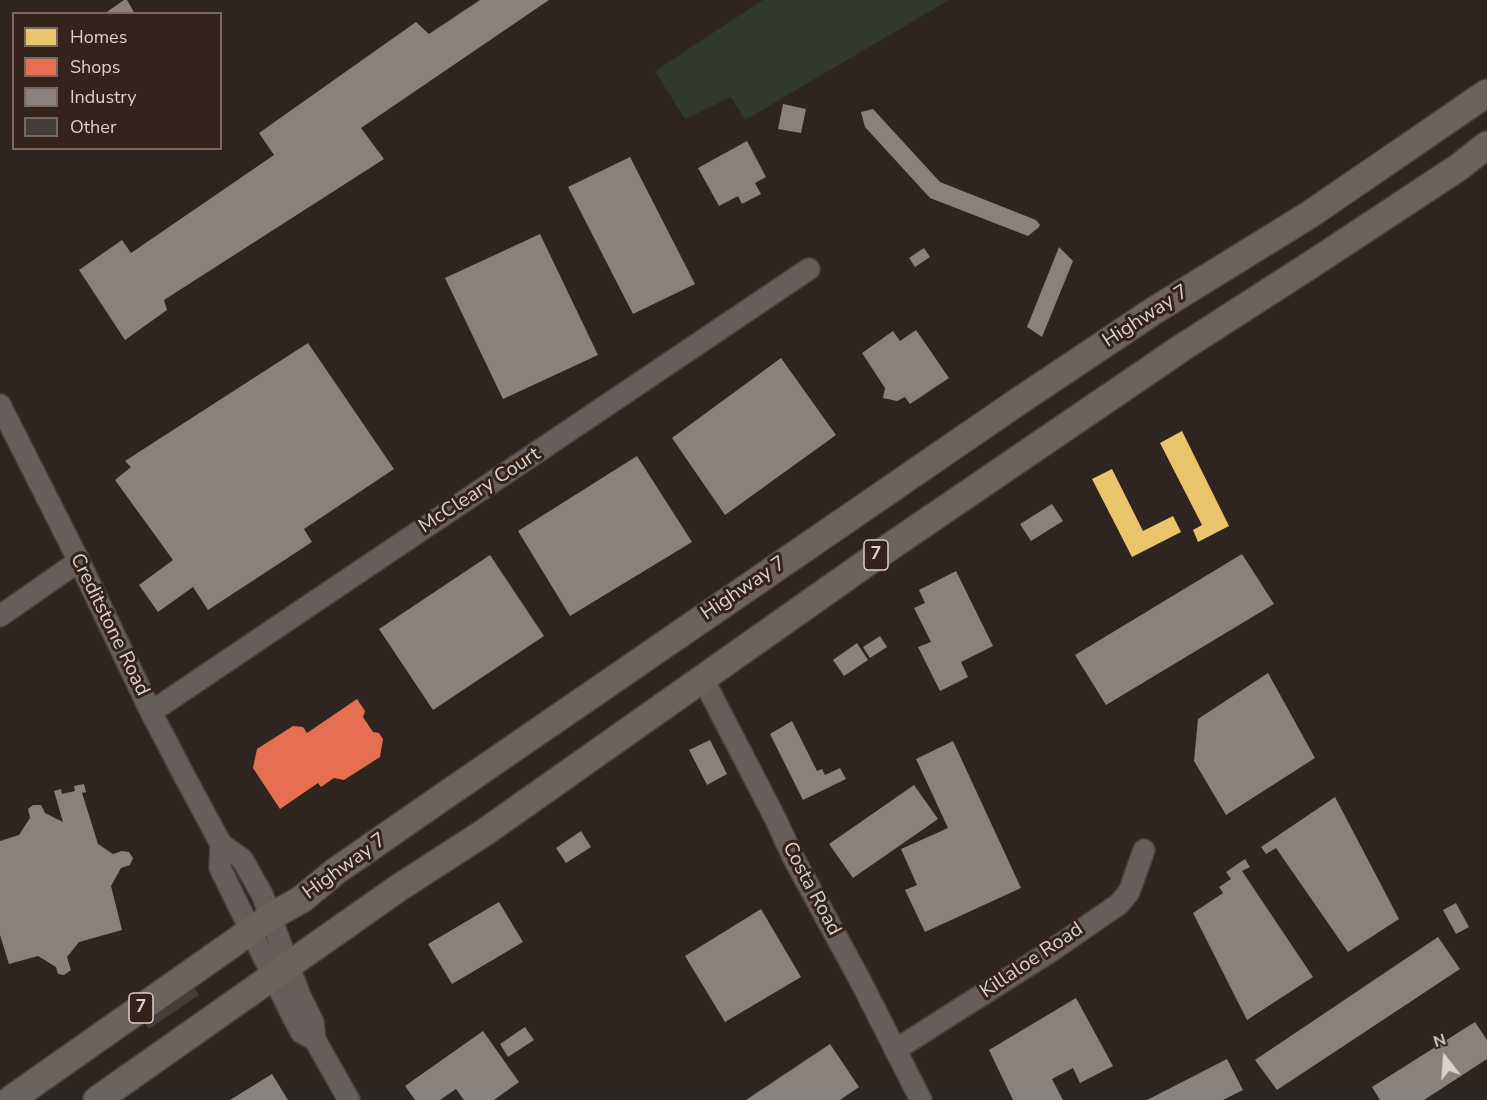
<!DOCTYPE html>
<html>
<head>
<meta charset="utf-8">
<style>
	body { margin:0 }
	#map { position:relative; width:1487px; height:1100px; overflow:hidden; background:#2e2521; font-family:"Nunito Sans",sans-serif }
	canvas { display:block }
	.legend { position:absolute; left:12px; top:12px; width:210px; height:138px; box-sizing:border-box; background:#34231b; border:2px solid #776861; margin:0; padding:8px 10px; list-style:none; font-size:18px; color:#dbd0ca }
	.legend li { display:flex; align-items:center; gap:12px; height:30px }
	.legend b { width:30px; border:2px solid #776861 }
	.north { position:absolute; left:1415px; top:1028px; width:60px; height:60px; -webkit-text-stroke:4px #34231b; paint-order:stroke; rotate:343deg; font-size:16px; font-weight:700; line-height:24px; text-align:center; color:#dbd0ca }
	.north::after { content:''; display:block; margin:auto; width:21px; height:27px; background:#dbd0ca; clip-path:polygon(50% 0,100% 100%,50% 72%,0 100%) }
</style>
</head>
<body>
<div id="map">
<canvas width="1487" height="1100"></canvas>
<ul class="legend">
<li><b style="height:16px;background:#e9c46a"></b>Homes</li>
<li><b style="height:16px;background:#e76f51"></b>Shops</li>
<li><b style="height:16px;background:#8a817c"></b>Industry</li>
<li><b style="height:16px;background:#443d3a"></b>Other</li>
</ul>
<div class="north">N</div>
</div>
<script>
const context = document.querySelector('canvas').getContext('2d');
context.lineJoin = 'round';
function paint(path, color) { context.fillStyle = color; context.fill(path, 'evenodd'); }
function trace(path, color, width, dash) { context.strokeStyle = color; context.lineWidth = width; context.lineCap = dash ? 'butt' : 'round'; context.setLineDash(dash || []); context.stroke(path); }
function drawText(font, color, halo, rows, align = 'center') {
  context.font = font + ' "Nunito Sans",sans-serif'; context.lineWidth = 6; context.setLineDash([]); context.textBaseline = 'middle'; context.strokeStyle = halo; context.fillStyle = color; for (const [text, x, y, turn = 0] of rows) {
    context.save(); context.translate(x, y); context.rotate((+turn || 0) * Math.PI / 180); context.textAlign = isNaN(turn) ? turn : align; if (halo) context.strokeText(text, 0, 0); context.fillText(text, 0, 0); context.restore();
  }
}
paint(new Path2D(`
	M763,0H949L745,120L731,97L685,119L655,71Z`), '#31392e');
paint(new Path2D(`
	M1182,431L1229,526L1198,542L1193,530L1202,525L1160,443Z
	M1112,469L1143,531L1173,516L1181,532L1132,557L1092,479Z`), '#e9c46a');
paint(new Path2D(`
	M357,699L365,711L363,717L373,732L379,733L383,739L380,757L344,780L334,778L321,787L318,783L280,809L253,768L257,749L293,726L303,727L307,733Z`), '#e76f51');
paint(new Path2D(`
	M124,0H127L135,14H104Z
	M480,0H549L361,128L384,159L164,300L167,310L125,340L79,270L122,240L131,253L274,155L259,133L416,22L429,34Z
	M783,104L806,109L801,133L778,129Z
	M873,109L940,182L1036,220L1040,225L1038,228L1028,236L930,198L865,127L861,112Z
	M747,141L766,177L755,183L761,194L742,204L738,196L719,206L698,168Z
	M630,157L695,284L633,314L568,187Z
	M540,234L598,355L503,399L445,278Z
	M1059,247L1073,261L1042,337L1027,327Z
	M924,248L930,257L915,267L909,258Z
	M916,330L949,378L910,404L905,397L897,401L883,398L885,388L862,353L893,331L900,341Z
	M308,343L394,469L304,529L312,542L208,610L193,587L158,612L139,585L173,560L115,480L131,467L125,461Z
	M781,358L836,435L725,515L672,438Z
	M637,456L692,542L570,616L518,531Z
	M1052,504L1063,521L1031,541L1020,524Z
	M1242,554L1274,604L1106,705L1075,655Z
	M490,555L544,636L433,710L379,629Z
	M956,571L993,646L961,662L968,677L940,691L918,647L931,642L914,608L925,603L919,590Z
	M880,636L887,647L870,658L863,647Z
	M857,643L868,660L844,676L833,660Z
	M1268,673L1315,758L1226,815L1194,761L1198,719Z
	M792,721L817,771L822,769L825,775L840,768L846,779L803,800L770,734Z
	M710,740L727,774L707,785L689,750Z
	M953,741L1021,888L925,932L905,890L917,885L901,849L948,828L916,759Z
	M84,784L86,792L82,793L98,844L113,854L122,851L129,852L133,858L130,865L121,868L111,886L122,930L79,942L67,957L71,970L64,975L58,974L56,967L38,956L9,964L0,935V841L19,835L30,818L28,809L33,805H41L45,813L63,822L54,791L61,789L62,794L75,791L74,786Z
	M914,785L938,819L853,878L829,844Z
	M1335,797L1399,919L1348,952L1276,848L1266,854L1261,847Z
	M581,831L591,847L566,863L556,848Z
	M1245,859L1250,867L1242,871L1313,977L1247,1020L1193,913L1223,893L1219,887L1231,879L1226,872Z
	M499,902L523,942L452,984L428,944Z
	M1456,903L1469,927L1456,934L1443,910Z
	M761,909L801,977L725,1022L685,956Z
	M1438,937L1460,969L1277,1090L1255,1060Z
	M1076,998L1113,1066L1080,1083L1073,1068L1052,1079L1063,1100H1013L989,1050Z
	M1475,1022L1487,1040V1059L1424,1100H1380L1372,1087Z
	M525,1027L534,1040L508,1057L500,1044Z
	M483,1031L519,1082L494,1100H464L456,1089L440,1100H415L405,1086Z
	M830,1044L859,1087L840,1100H746Z
	M1227,1059L1243,1090L1223,1100H1147Z
	M272,1074L288,1100H230Z`), '#8a817c');
paint(new Path2D(`
	M193,986L199,995L149,1029L143,1021Z`), '#443d3a');
const minor = new Path2D(`
	M0,405L79,561L151,712L186,779L221,844L242,859L262,894L300,996L313,1022L315,1040L349,1100
	M0,616L79,561
	M702,677L775,818L793,857L861,982L921,1100
	M151,712L809,269
	M221,844L220,868L291,1013L301,1032L315,1040
	M895,1050L1048,953L1119,904L1129,892L1144,850`);
const major = new Path2D(`
	M10,1100L272,916L302,899L336,871L450,792L1016,403L1155,310L1309,215L1487,93
	M97,1100L397,889L485,832L875,557L1183,347L1312,264L1459,167L1487,145`);
trace(minor, '#49413d', 24);
trace(major, '#49413d', 30);
trace(minor, '#655e5a', 21);
trace(major, '#6c635c', 27);
for (const [x, y, w] of [
	[876,555,24],
	[141,1008,24]
]) { const box = new Path2D(); box.roundRect(x - w / 2, y - 15, w, 30, 4.5); context.fillStyle = '#34231b'; context.fill(box); trace(box, '#dbd0ca', 1.5); }
drawText('bold 18px', '#dbd0ca', null, [
	["7",876,555],
	["7",141,1008]
]);
drawText('20px', '#dbd0ca', '#34231b', [
	["Highway 7",1146,317,-33],
	["McCleary Court",480,491,-33],
	["Highway 7",744,589,-34],
	["Creditstone Road",109,625,64],
	["Highway 7",345,867,-36],
	["Costa Road",811,889,62],
	["Killaloe Road",1032,961,-34]
]);
</script>
</body>
</html>
